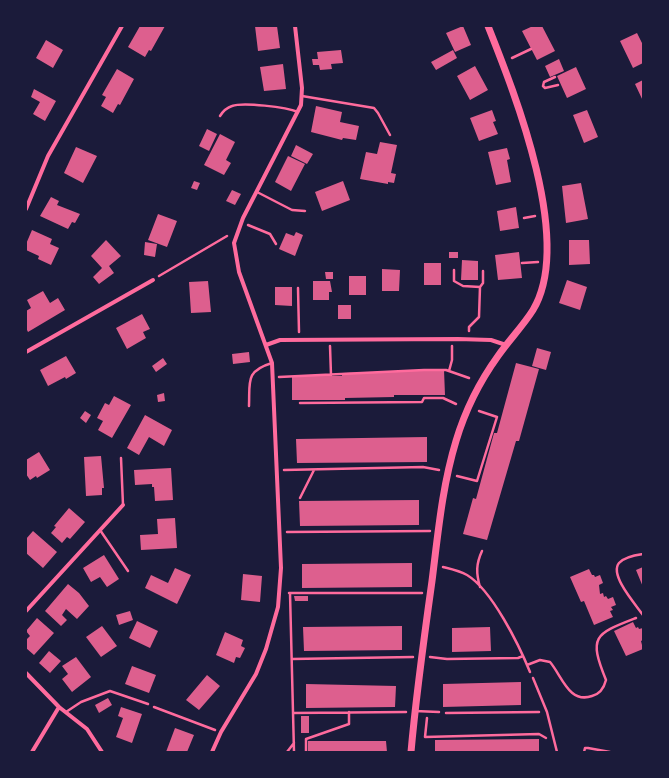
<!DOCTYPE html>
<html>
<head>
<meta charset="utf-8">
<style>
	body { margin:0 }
	#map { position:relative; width:669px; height:778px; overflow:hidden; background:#1b1b3a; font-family:Karla,sans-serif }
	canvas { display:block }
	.frame { position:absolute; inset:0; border:27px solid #1b1b3a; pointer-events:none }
</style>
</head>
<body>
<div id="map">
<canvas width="669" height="778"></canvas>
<div class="frame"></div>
</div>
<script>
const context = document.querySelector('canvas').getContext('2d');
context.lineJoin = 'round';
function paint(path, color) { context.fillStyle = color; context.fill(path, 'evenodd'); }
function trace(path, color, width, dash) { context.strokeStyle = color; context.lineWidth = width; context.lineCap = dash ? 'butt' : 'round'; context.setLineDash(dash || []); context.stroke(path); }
paint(new Path2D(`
	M140,26H165L151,51L149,50L145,57L128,47Z
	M255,26H277L280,48L258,51Z
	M463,26L471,45L455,52L446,33Z
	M533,26H542L555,51L537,60L522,31Z
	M637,33L643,45V63L633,68L620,41Z
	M46,40L63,50L53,68L36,58Z
	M341,50L343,63L331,64L332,69L320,70L319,65H313L312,59H318L317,52Z
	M453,50L457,58L436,70L431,62Z
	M559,59L564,71L550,77L545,66Z
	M283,64L286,89L264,91L260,67Z
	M475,66L488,90L470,100L457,76Z
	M576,67L586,89L567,98L557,76Z
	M117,69L134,79L120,105L118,104L113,113L101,106L106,97L102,95Z
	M643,80V101L635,84Z
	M34,89L56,101L45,121L33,114L40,102L31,97Z
	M316,106L342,112L340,122L359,126L356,140L343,138L342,140L311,132Z
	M492,110L496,121L493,122L498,134L479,141L470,118Z
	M587,110L598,137L584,143L573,115Z
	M207,129L217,134L209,151L199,146Z
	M220,134L235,142L226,160L231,163L224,175L204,165Z
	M380,142L397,145L391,173L396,174L394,183L388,182V184L360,179L366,152L377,154Z
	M296,145L313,154L307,164L291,156Z
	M76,147L97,156L83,183L64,173Z
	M507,148L510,159L507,160L511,182L496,185L488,152Z
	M288,156L305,164L291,191L275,182Z
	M194,181L200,183L197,190L191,188Z
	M343,181L350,200L322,211L315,192Z
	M581,183L588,219L566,223L562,186Z
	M232,190L241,194L235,205L226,201Z
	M51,197L59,201L57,205L80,214L75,223L72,222L68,229L40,216Z
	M516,207L519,228L500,231L497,211Z
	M158,214L177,221L167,247L148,240Z
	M32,230L52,239L50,244L59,248L51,265L38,259L39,256L26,250V244Z
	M296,232L303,235L295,256L279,249L286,233L294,236Z
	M106,240L121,256L109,266L114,273L99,284L93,277L102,268L91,256Z
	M569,240H589L590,264L569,265Z
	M145,242L157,244L155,257L144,255Z
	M449,252H458V258H449Z
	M519,252L522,278L498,280L495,255Z
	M462,260L478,261V280H461Z
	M424,263H441V285H424Z
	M382,269L400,270L399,291H382Z
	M325,272H333V279H326Z
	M349,276H366V295H349Z
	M567,280L587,287L580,310L559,303Z
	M208,281L211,312L191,313L189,282Z
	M313,281H330L332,292H329V300H313Z
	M275,287H292V306L275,305Z
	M43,291L50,303L58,298L65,310L28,332L26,328V311L31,308L27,300Z
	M338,305H351V319H338Z
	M142,314L150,329L143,332L146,338L127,349L116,328Z
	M537,348L551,352L546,370L532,366Z
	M249,352L250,362L233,364L232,354Z
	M66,356L76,373L66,379L65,377L48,386L40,370Z
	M163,358L167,364L156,372L152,366Z
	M516,363L539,369L519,441H516L487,540L463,534L473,498L476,499L494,433H497Z
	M444,370L445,395H394V397L345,398V400H292V376H342V373Z
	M164,393L165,401L158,402L157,395Z
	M114,396L131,405L112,438L98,430L103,421L97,418L105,403L109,405Z
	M85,411L91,415L86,423L80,418Z
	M145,415L172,430L164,446L149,437L139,455L127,448Z
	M427,437V462L297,463L296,439Z
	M39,452L50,470L37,478L36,476L30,480L26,474V460Z
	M101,456L104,488H102V495L86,496L84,457Z
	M171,468L173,500L155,501L154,487H152V484L135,485L134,470Z
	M419,500V525L300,526L299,501Z
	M69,508L85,522L70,539L67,537L62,543L51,533L56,527L54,526Z
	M175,518L177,548L141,550L140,535L158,534L157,519Z
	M33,531L57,552L43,568L26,553V539Z
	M104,555L119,579L107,587L100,577L91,582L83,568Z
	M412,563V587L302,588V564Z
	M643,567V587L636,570Z
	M175,568L191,575L177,604L145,588L151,575L168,583Z
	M589,569L592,575H594L595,577L600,575L603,583L599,585L600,594L603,593L604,597L606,596L608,599L613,597L616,605L611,607L613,610L610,611L613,617L594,625L584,601L581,602L570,577Z
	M243,574L262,576L260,602L241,600Z
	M68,584L79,593L89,606L77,619L66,609L62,615L67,620L61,626L45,611Z
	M294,596H308V601H295Z
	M130,611L133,620L119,625L116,615Z
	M37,618L54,633L34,655L26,648V640L30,636L26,631Z
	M137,621L158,631L150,648L129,638Z
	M633,622L636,628L638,627L639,629L643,628V640L641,641L643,649L626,656L614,631Z
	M102,626L117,646L101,657L86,637Z
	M402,626V650L304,651L303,627Z
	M490,627L491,651L452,652V628Z
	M225,632L243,640L241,646L245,648L240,658L236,657L234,663L216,655Z
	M49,651L61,661L50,673L39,663Z
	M76,657L91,677L72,692L62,679L68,674L62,666Z
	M132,666L156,675L149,693L125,684Z
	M207,675L220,686L199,710L186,700Z
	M521,682V705L443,707V684Z
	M306,684L396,686L395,707L306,708Z
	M108,698L112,705L99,713L95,705Z
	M121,707L142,714L132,743L116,737L123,718L118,716Z
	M301,716H309V733H301Z
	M175,728L194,735L187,752H166Z
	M539,739V752H435V740Z
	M308,741H386L387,752H308Z`), '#dd5f8e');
trace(new Path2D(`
	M512,58L531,49
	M555,77L544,82L543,86L545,88L558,85
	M524,218L535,216
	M248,225L270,234L276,244
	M522,263L538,262
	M454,270V281L463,286L480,287L483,283V271
	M159,276L227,236
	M298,288L299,332
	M469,331V327L479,317L480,287
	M330,346L331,375
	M449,371L452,360V346
	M279,377L424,370H446L469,378
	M300,403L422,402L424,398H443L456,404
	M284,470L423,467L439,470
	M457,476L477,481L497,417L479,411
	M300,498L314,470
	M287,532L430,531
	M443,567C451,569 460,571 467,575C492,590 519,645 530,672
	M480,587C476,573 476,564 482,551
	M289,593H422
	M290,593L294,752
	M430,657L447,659L518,658L523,656
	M292,659L413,657
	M527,665L540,660L550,662C562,676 569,704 592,696C600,694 604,688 606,680C588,636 595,634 636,618
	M154,707L215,730
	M293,713L406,712
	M446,713L539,712
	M427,718L425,737L539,734L546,738
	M287,752L294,743
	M306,752V739L349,724V712
	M584,752L585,748H588L610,752`), '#ff6b9d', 2.5);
trace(new Path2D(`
	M302,96L374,108L378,113L390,135
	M220,116C223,111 226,108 232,106C243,102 286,107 298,112
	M257,192L292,210L305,211
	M249,406C250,382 245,371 272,363
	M121,458L123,505
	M100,530L128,571
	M643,554C636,555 624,557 619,563C609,575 636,605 643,615
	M533,678L547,712L557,752
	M415,711L439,712
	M66,712L81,702L110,691L148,704`), '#ff6b9d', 2.5);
trace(new Path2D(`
	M26,209L48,156L122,26
	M266,345L280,340L458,339L491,340L506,345
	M26,352L153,280
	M26,611L123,505
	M26,673L59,707L87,729L102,752
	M32,752L59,707
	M212,752L221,732L256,674L266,649L278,607L281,568L272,363L239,272L234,243L243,218L301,105L302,88L295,26`), '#ff6b9d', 4);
trace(new Path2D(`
	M411,752C416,695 424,638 432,581C438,534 442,487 456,441C465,411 480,381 498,356C509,340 523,326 533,310C574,242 515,94 488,26`), '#ff6b9d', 7);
</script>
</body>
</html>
